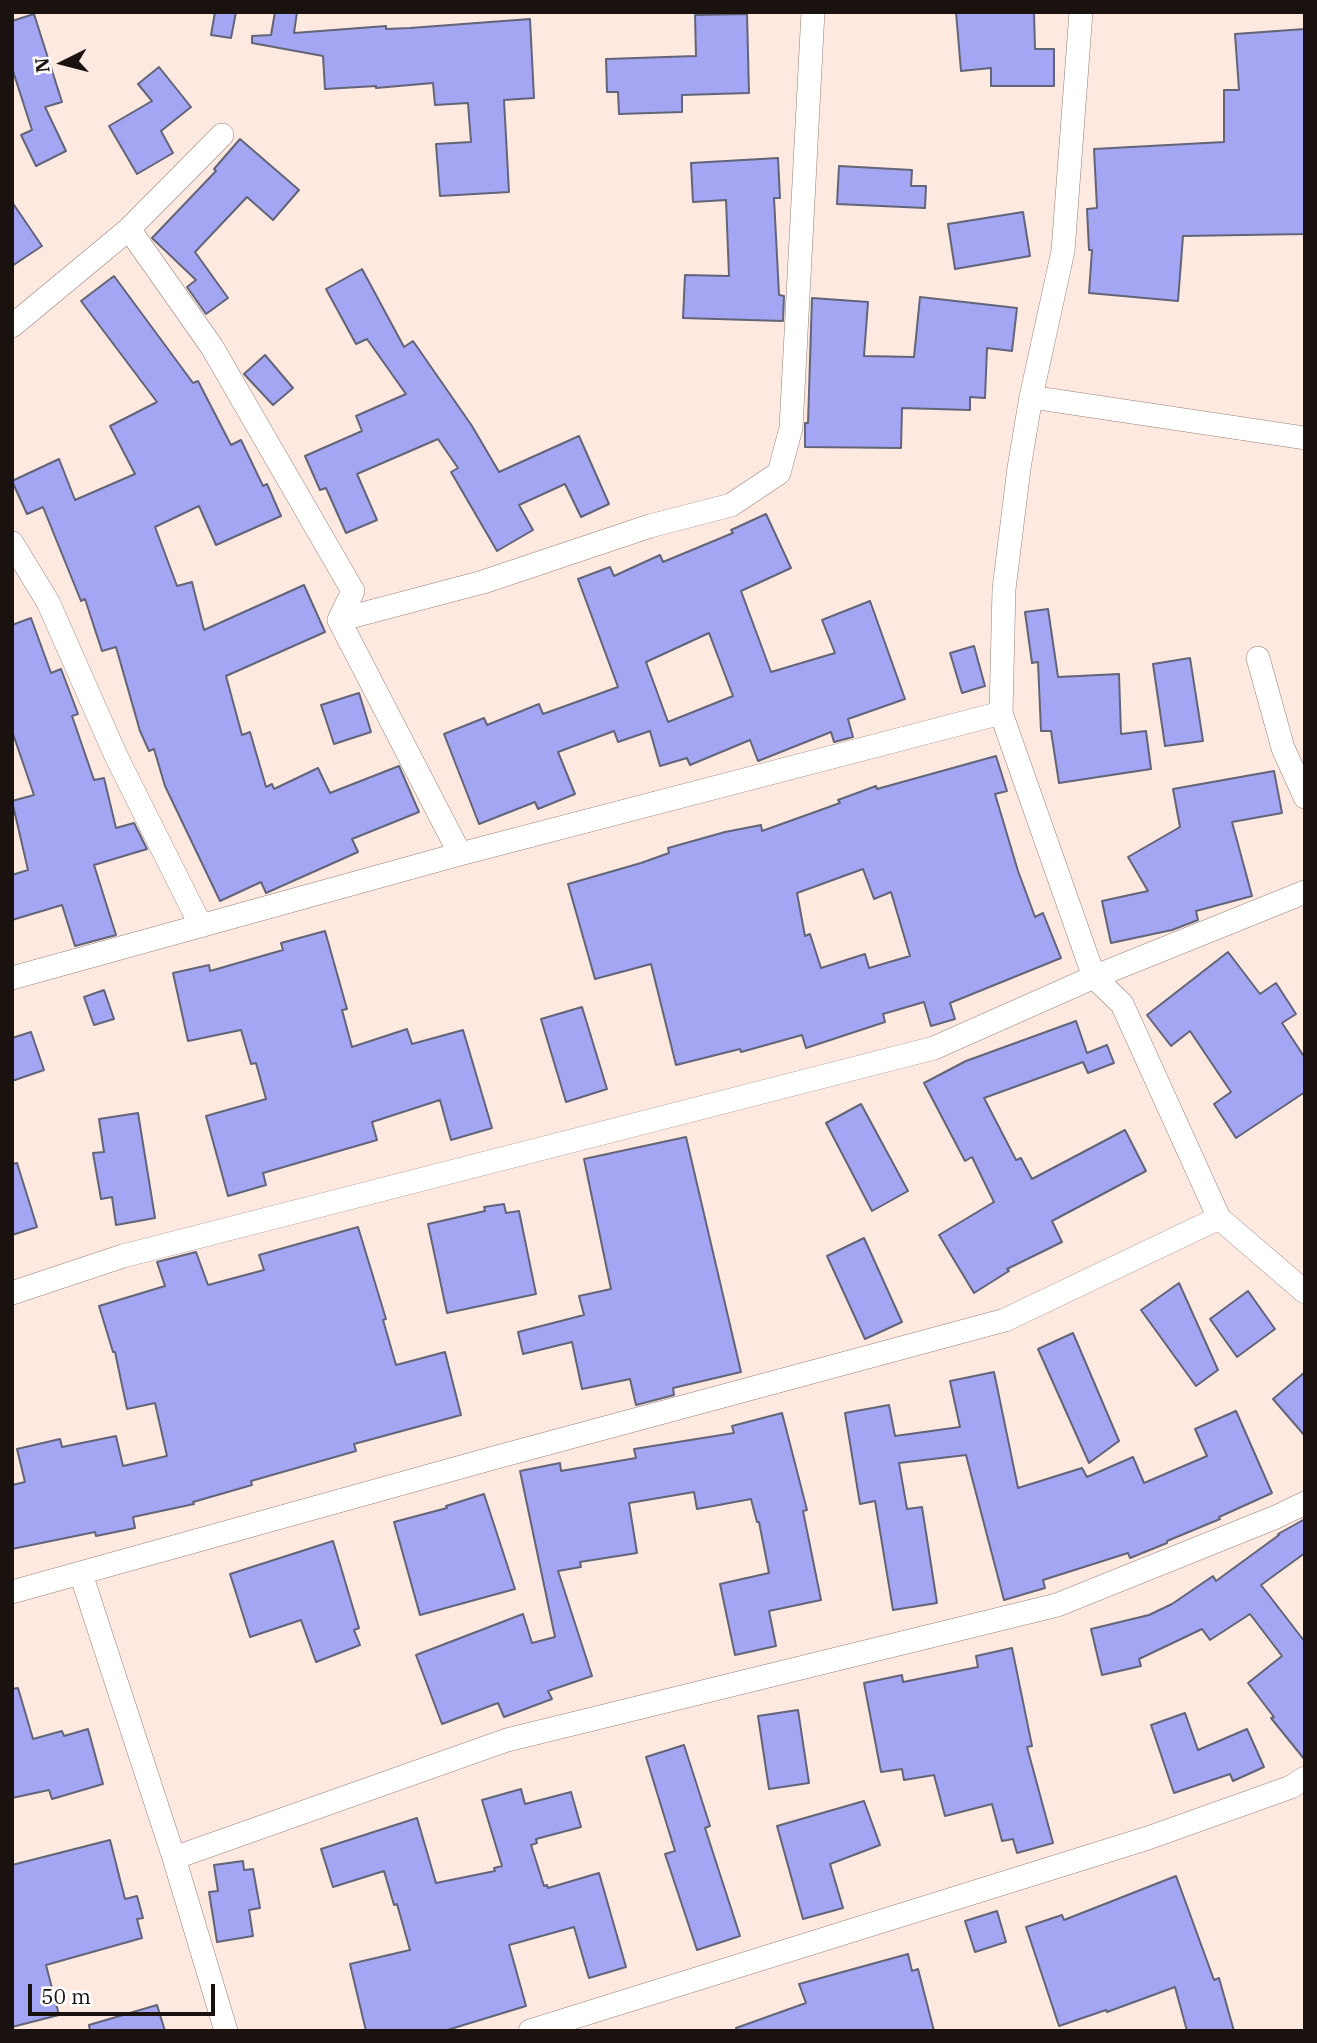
<!DOCTYPE html>
<html>
<head>
<meta charset="utf-8">
<style>
	body { margin:0 }
	#map { position:relative; width:1317px; height:2043px; overflow:hidden; background:#fee9e1; font-family:"IBM Plex Serif",serif }
	canvas { display:block }
	.frame { position:absolute; inset:0; border:14px solid #1a120e; pointer-events:none }
	.north { position:absolute; left:28px; top:28px; width:70px; height:70px; -webkit-text-stroke:5px #fff; paint-order:stroke; rotate:264deg; font-size:19px; font-weight:700; line-height:28px; text-align:center; color:#1a120e }
	.north::after { content:''; display:block; margin:auto; width:24px; height:32px; background:#1a120e; clip-path:polygon(50% 0,100% 100%,50% 72%,0 100%) }
	.scale { position:absolute; left:28px; top:1984px; width:187px; height:32px; box-sizing:border-box; border:4px solid #1a120e; border-top:0; padding-left:9px; font-size:21px; line-height:24px; white-space:nowrap; color:#1a120e; -webkit-text-stroke:5px #fff; paint-order:stroke }
</style>
</head>
<body>
<div id="map">
<canvas width="1317" height="2043"></canvas>
<div class="frame"></div>
<div class="north">N</div>
<div class="scale">50 m</div>
</div>
<script>
const context = document.querySelector('canvas').getContext('2d');
context.lineJoin = 'round';
function paint(path, color) { context.fillStyle = color; context.fill(path, 'evenodd'); }
function trace(path, color, width, dash) { context.strokeStyle = color; context.lineWidth = width; context.lineCap = dash ? 'butt' : 'round'; context.setLineDash(dash || []); context.stroke(path); }
const building = new Path2D(`
	M215,12H236L231,38L211,35Z
	M275,12H297L294,33L386,26V29L410,28L530,19L534,98L504,100L509,192L440,196L436,144L471,142L468,103L435,105L433,83L376,88V86L325,89L323,56L252,43V36L271,35Z
	M956,12H1034L1035,49H1054V86H991V68L961,71Z
	M34,14L62,102L45,107L66,151L36,166L21,135L32,130L12,68V21Z
	M747,14L749,93L682,95V112L619,114L618,92H607L606,59L696,56L695,15Z
	M1305,29V234L1183,236L1178,301L1089,293L1092,250H1089L1087,209L1097,208L1094,149L1224,142V90H1239L1235,34Z
	M159,67L191,107L161,131L173,153L137,174L109,126L152,101L138,84Z
	M240,139L299,190L273,220L247,197L195,252L228,298L206,314L187,287L196,280L152,238L216,171L214,169Z
	M778,158L780,198H774L779,295L784,296L783,321L683,318L685,275L729,276L726,200L693,202L691,163Z
	M839,166L912,170L911,186H926L925,208L837,204Z
	M12,202L42,246L12,266Z
	M1023,212L1030,256L955,269L948,224Z
	M362,269L404,347L413,341L472,426L499,472L579,436L609,504L581,517L565,484L519,505L533,530L497,551L451,472L458,468L438,439L357,474L377,520L346,533L326,488L320,490L305,456L362,431L356,416L406,394L367,339L356,344L326,289Z
	M114,276L193,383L198,381L231,445L241,440L263,486L267,484L281,516L216,545L199,506L155,527L177,586L192,582L204,630L304,585L325,632L226,676L242,735L250,732L266,787L272,784L274,789L318,768L330,793L399,766L419,812L352,839L358,852L266,893L261,882L220,901L165,786L154,749L149,751L140,731L116,647L102,651L85,599L81,601L43,507L27,514L12,481L59,459L75,500L135,474L110,426L157,402L81,301Z
	M920,297L1017,308L1012,351L987,348L985,398L970,397V410L902,408L901,448L805,447V423H808L812,298L868,302L864,356L914,357Z
	M265,355L293,388L273,405L244,374Z
	M766,514L791,568L741,591L771,672L835,653L822,620L870,601L905,699L848,719L853,737L834,742L831,732L758,761L750,740L690,765L687,758L660,766L650,731L618,742L614,731L558,752L575,794L538,809L535,802L479,824L444,734L484,718L487,725L539,704L543,714L618,687L578,579L610,567L614,576L660,555L663,562L733,533L731,530ZM709,633L733,696L668,722L646,662Z
	M1048,609L1058,677L1119,674L1121,734L1146,731L1151,769L1059,783L1051,731H1041L1038,662L1032,663L1025,612Z
	M31,618L51,673L61,669L78,714L72,716L94,780L104,778L116,828L134,823L147,849L94,865L116,935L75,946L62,905L12,920V875L28,870L12,801L34,795L12,731V625Z
	M974,646L985,686L962,693L950,653Z
	M1190,658L1203,741L1165,746L1153,664Z
	M359,693L371,732L334,744L321,705Z
	M996,756L1007,791L995,794L1018,871L1035,917L1043,913L1061,958L950,1003L955,1019L931,1026L924,1002L883,1014L885,1022L806,1048L802,1035L741,1052L740,1049L676,1065L651,964L595,979L568,884L641,863L669,853L668,848L725,832L761,825L762,831L840,803L838,800L876,786L877,789ZM863,869L874,899L891,892L910,956L869,968L865,954L821,968L810,934L805,936L797,893Z
	M1274,771L1282,813L1232,822L1252,896L1196,911L1198,920L1172,930L1111,943L1102,901L1148,891L1128,857L1180,827L1173,789Z
	M325,931L347,1009L342,1010L352,1047L407,1029L412,1044L463,1030L492,1128L451,1140L440,1100L372,1122L377,1140L263,1173L266,1185L228,1196L206,1116L266,1099L256,1063L251,1064L241,1030L188,1041L173,973L209,965L210,971L283,950L281,943Z
	M1228,952L1260,994L1276,983L1296,1014L1282,1023L1305,1058V1092L1236,1138L1214,1104L1231,1092L1190,1031L1171,1046L1147,1015Z
	M104,990L114,1019L94,1025L84,997Z
	M582,1007L607,1089L566,1102L541,1019Z
	M1076,1021L1087,1053L1107,1045L1114,1063L1088,1073L1083,1062L984,1098L1016,1160L1021,1158L1032,1179L1125,1130L1146,1171L1052,1221L1062,1242L1007,1269L1009,1271L974,1293L939,1235L994,1202L972,1157L965,1161L924,1083L966,1061Z
	M31,1032L44,1070L12,1081V1038Z
	M861,1104L908,1191L872,1211L826,1123Z
	M138,1113L155,1218L116,1225L112,1197L101,1199L93,1153L104,1152L99,1119Z
	M686,1137L741,1372L673,1388L674,1395L636,1405L630,1379L582,1389L572,1342L523,1354L518,1332L584,1315L579,1296L611,1289L584,1159Z
	M17,1163L37,1227L12,1235V1164Z
	M504,1204L506,1213L519,1211L536,1294L447,1313L428,1224L485,1211L484,1207Z
	M358,1227L386,1319L383,1320L396,1365L445,1352L461,1415L354,1444L356,1451L251,1481L252,1485L193,1502L194,1504L133,1517L135,1528L96,1536L95,1532L12,1549V1485L25,1482L17,1449L60,1439L62,1447L116,1436L123,1466L167,1456L155,1403L127,1409L115,1352H113L99,1306L165,1286L157,1262L196,1252L208,1285L264,1270L259,1255Z
	M864,1238L902,1322L865,1339L827,1256Z
	M1179,1283L1218,1370L1196,1386L1141,1310Z
	M1248,1291L1275,1329L1237,1357L1210,1319Z
	M1073,1333L1119,1441L1089,1463L1038,1349Z
	M994,1372L1018,1488L1082,1468L1087,1477L1133,1457L1144,1483L1207,1456L1195,1429L1236,1411L1272,1493L1219,1517L1220,1519L1167,1541V1543L1130,1558L1128,1553L1043,1580L1045,1588L1004,1600L966,1455L899,1463L907,1509L922,1507L937,1603L893,1610L875,1501L860,1504L845,1413L889,1405L895,1436L960,1427L950,1381Z
	M1305,1372V1436L1273,1399Z
	M782,1413L807,1510L803,1511L821,1600L769,1611L776,1646L735,1655L720,1584L769,1573L759,1522H757L751,1499L697,1509L694,1492L629,1503L637,1553L580,1562L581,1567L558,1571L592,1676L548,1691L552,1699L504,1717L498,1703L442,1724L416,1655L523,1614L532,1643L555,1637L520,1471L560,1463L561,1471L636,1458L634,1449L734,1433L732,1426Z
	M484,1494L515,1589L420,1615L394,1522L447,1508L446,1506Z
	M1305,1519V1553L1261,1585L1305,1642V1760L1271,1718L1274,1717L1248,1683L1282,1656L1250,1614L1210,1640L1202,1629L1139,1659L1141,1666L1102,1675L1091,1629L1149,1615L1172,1604L1213,1576L1216,1581L1279,1535L1278,1534Z
	M333,1541L359,1628L354,1630L360,1645L316,1662L301,1620L250,1637L230,1574Z
	M1012,1648L1032,1746L1027,1747L1053,1843L1017,1853L1013,1839L1002,1841L992,1804L945,1816L934,1775L904,1780L902,1769L881,1772L864,1683L902,1675L903,1682L978,1667L976,1656Z
	M18,1688L33,1739L62,1731L64,1736L88,1729L103,1784L52,1799L49,1790L12,1798V1689Z
	M798,1710L809,1783L769,1789L758,1716Z
	M1185,1713L1198,1750L1247,1729L1264,1767L1233,1781L1230,1774L1174,1793L1151,1725Z
	M684,1745L710,1826L705,1828L740,1936L697,1950L665,1854L675,1851L646,1757Z
	M521,1789L525,1804L571,1792L581,1827L536,1839L537,1843L531,1845L544,1886L547,1885L548,1888L599,1873L626,1967L589,1978L574,1927L509,1945L526,2006L444,2031H366L350,1964L410,1950L397,1904L394,1905L384,1871L333,1887L321,1849L417,1818L436,1883L495,1871L494,1868L502,1866L482,1800Z
	M864,1801L880,1845L830,1864L843,1908L803,1919L777,1826Z
	M110,1840L125,1899L137,1896L143,1918L137,1919L142,1938L46,1965L59,2015L12,2027V1865Z
	M243,1861L244,1870L253,1869L260,1908L249,1910L253,1936L217,1942L209,1892L218,1891L214,1865Z
	M1176,1876L1214,1980L1219,1978L1234,2031H1187L1175,1987L1107,2012L1106,2010L1059,2026L1026,1927L1062,1915L1064,1920Z
	M997,1911L1006,1942L975,1952L965,1921Z
	M908,1954L912,1971L918,1969L934,2031H737L736,2028L806,2003L799,1984Z
	M157,2005L165,2031H90L89,2025Z`);
paint(building, '#a4a6f4');
trace(building, '#626478', 2);
const minor = new Path2D(`
	M1081,12L1063,251L1031,397L1019,468L1004,589L1001,713L1094,977L1122,1004L1219,1218L1305,1292
	M129,229L212,347L353,591L339,620L460,854
	M12,326L129,229L222,135
	M1031,397L1305,438
	M12,543L48,602L116,756L201,926
	M339,620L483,582L650,526L731,505L779,473L791,428L813,12
	M1258,658L1283,748L1305,797
	M12,978L460,854L1001,713
	M12,1293L123,1256L934,1048L1094,977L1305,892
	M81,1574L174,1858L226,2031
	M12,1592L497,1457L1005,1320L1219,1218
	M174,1858L507,1740L1057,1605L1276,1517L1305,1503
	M530,2031L1148,1838L1291,1787L1305,1778`);
trace(minor, '#978077', 24);
trace(minor, '#fff', 23);
</script>
</body>
</html>
